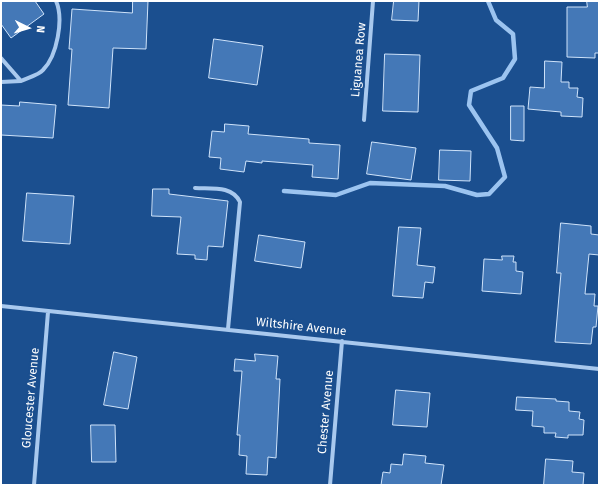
<!DOCTYPE html>
<html>
<head>
<meta charset="utf-8">
<style>
	body { margin:0 }
	#map { position:relative; width:600px; height:486px; overflow:hidden; background:#1b4f8f; font-family:"Fira Sans",sans-serif }
	canvas { display:block }
	.frame { position:absolute; inset:0; border:2px solid #fff; pointer-events:none }
	.north { position:absolute; left:8px; top:8px; width:40px; height:40px; -webkit-text-stroke:3px #1b4f8f; paint-order:stroke; rotate:95deg; font-size:11px; font-weight:700; line-height:16px; text-align:center; color:#fff }
	.north::after { content:''; display:block; margin:auto; width:14px; height:18px; background:#fff; clip-path:polygon(50% 0,100% 100%,50% 72%,0 100%) }
</style>
</head>
<body>
<div id="map">
<canvas width="600" height="486"></canvas>
<div class="frame"></div>
<div class="north">N</div>
</div>
<script>
const context = document.querySelector('canvas').getContext('2d');
context.lineJoin = 'round';
function trace(path, color, width, dash) { context.strokeStyle = color; context.lineWidth = width; context.lineCap = dash ? 'butt' : 'round'; context.setLineDash(dash || []); context.stroke(path); }
function paint(path, color) { context.fillStyle = color; context.fill(path, 'evenodd'); }
function drawText(font, color, halo, rows, align = 'center') {
  context.font = font + ' "Fira Sans",sans-serif'; context.lineWidth = 4; context.setLineDash([]); context.textBaseline = 'middle'; context.strokeStyle = halo; context.fillStyle = color; for (const [text, x, y, turn = 0] of rows) {
    context.save(); context.translate(x, y); context.rotate((+turn || 0) * Math.PI / 180); context.textAlign = isNaN(turn) ? turn : align; if (halo) context.strokeText(text, 0, 0); context.fillText(text, 0, 0); context.restore();
  }
}
trace(new Path2D(`
	M284,191L336,195L370,183L445,186L477,195L489,194L505,177L497,148L469,105L471,91L503,78L515,59L513,34L496,20L488,1`), '#9cc4f0', 4.5);
const building = new Path2D(`
	M1,1H35L44,14L11,38L1,24Z
	M133,1H148L146,49L113,48L109,108L68,105L72,49H69L72,9L132,13Z
	M394,1H419L418,21L392,20Z
	M587,1H599V53H595V58L567,57V7H587Z
	M214,39L263,46L257,85L209,78Z
	M385,54L420,55L418,112L383,111Z
	M545,61L562,62L561,82H569V88H578L577,97L583,98L582,117L561,116V112L528,109L530,87L544,88Z
	M20,102L56,105L53,138L1,135V105L19,106Z
	M511,106H524V141L511,140Z
	M225,124L249,126L248,134L309,139V143L340,145L338,179L312,177L313,165L262,161V163L246,161L244,172L220,169L221,158L209,157L212,131L224,132Z
	M372,142L416,148L411,180L367,174Z
	M440,150L471,151L470,181L439,180Z
	M153,189H169V194L228,201L223,247L208,246L207,260L195,259V255L177,254L181,217L152,216Z
	M27,193L74,196L70,244L23,241Z
	M561,223L591,226V234L599,235V255L589,254L585,294H595L594,306H598L596,327H593L591,344L555,342L561,273H557Z
	M399,227L421,228L417,265L435,267L433,283L425,282L423,298L393,296Z
	M259,235L305,242L301,268L255,261Z
	M502,256H514L513,262H516V271L523,272L521,294L482,291L484,259L502,260Z
	M114,352L137,357L128,409L104,405Z
	M255,354L278,356L276,379H280L276,458L268,457L267,475L246,474L247,456L239,455L240,435H237L242,371H234L235,359L255,361Z
	M396,390L430,393L427,427L393,425Z
	M517,397L556,399V401L569,402V411L580,412L579,419L584,420L583,435H568V438L555,437L556,433H544V427L532,426L533,411L516,410Z
	M91,425H115L116,462H92Z
	M404,454L426,456L425,463L444,465L441,485H381L383,472L390,473L391,464L402,465Z
	M546,459L573,461L572,472L584,473L583,485H544Z`);
paint(building, '#4478b7');
trace(building, '#cfe3fa', 1);
trace(new Path2D(`
	M1,58L21,81L1,82
	M21,81C27,78 39,75 43,70C57,56 64,19 56,1
	M364,120L373,1
	M195,188C211,189 232,185 240,202L228,329
	M1,306L599,369
	M34,485L48,312
	M330,485L342,341`), '#a9c9ee', 4);
drawText('12px', '#fff', '#1b4f8f', [
	["Liguanea Row",359,60,-85],
	["Wiltshire Avenue",301,327,6],
	["Gloucester Avenue",31,398,-85],
	["Chester Avenue",326,412,-85]
]);
</script>
</body>
</html>
